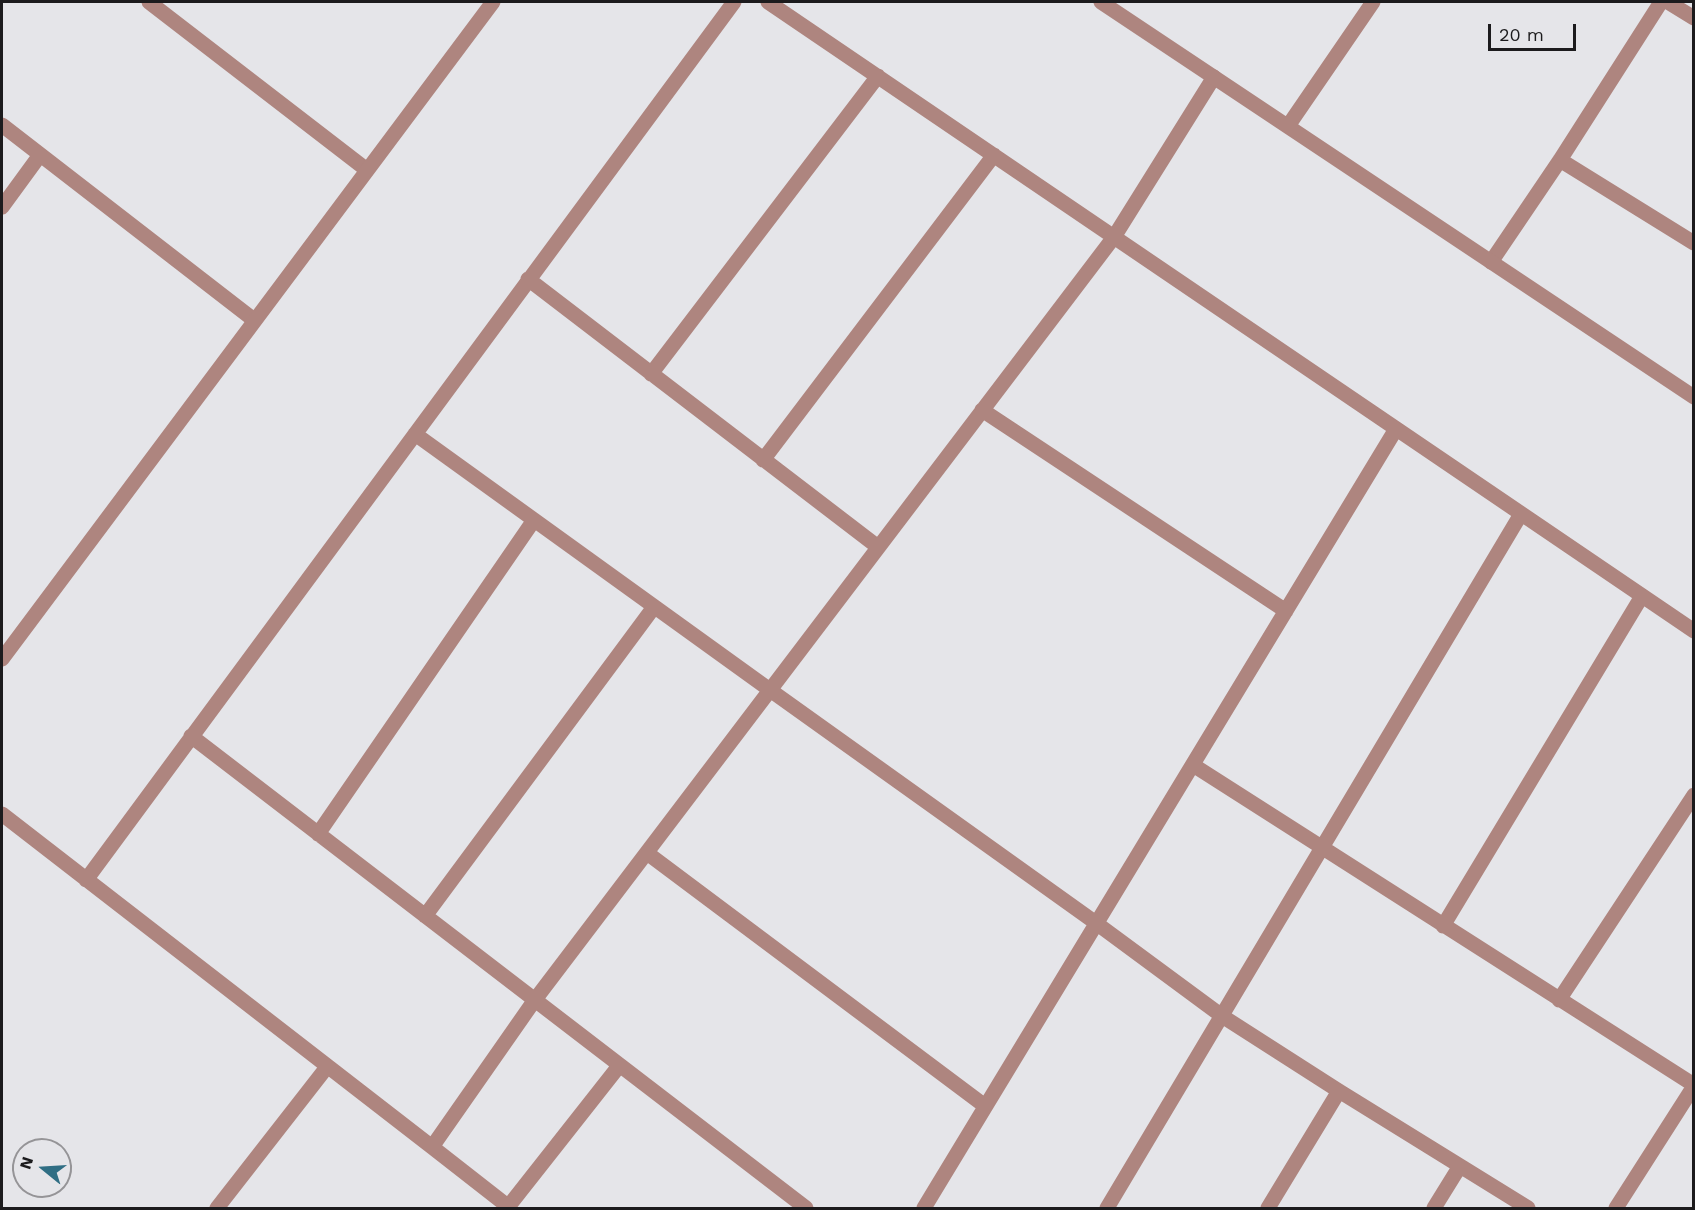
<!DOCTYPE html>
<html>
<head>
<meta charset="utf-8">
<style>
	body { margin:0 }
	#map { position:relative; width:1695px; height:1210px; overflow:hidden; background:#e5e5e9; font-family:"Work Sans",sans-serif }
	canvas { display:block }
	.frame { position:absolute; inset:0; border:3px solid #1c1b1d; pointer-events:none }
	.north { position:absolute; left:12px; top:1138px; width:60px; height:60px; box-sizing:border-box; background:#e5e5e9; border:2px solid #959497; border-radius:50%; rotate:288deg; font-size:16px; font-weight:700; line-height:24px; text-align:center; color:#1c1b1d }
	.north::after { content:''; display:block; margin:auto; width:21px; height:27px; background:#306e84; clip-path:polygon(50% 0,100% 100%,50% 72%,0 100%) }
	.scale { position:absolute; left:1488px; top:24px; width:88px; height:27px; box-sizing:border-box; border:3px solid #1c1b1d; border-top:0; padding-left:8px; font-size:18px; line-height:21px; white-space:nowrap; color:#1c1b1d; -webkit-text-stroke:4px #e5e5e9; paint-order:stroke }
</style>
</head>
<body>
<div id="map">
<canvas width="1695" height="1210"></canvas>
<div class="frame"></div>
<div class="north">N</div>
<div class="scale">20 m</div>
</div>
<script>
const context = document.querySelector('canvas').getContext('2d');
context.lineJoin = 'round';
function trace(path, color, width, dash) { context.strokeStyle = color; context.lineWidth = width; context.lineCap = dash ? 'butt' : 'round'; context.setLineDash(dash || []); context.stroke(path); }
trace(new Path2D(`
	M149,2L367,170
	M768,2L1694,631
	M1668,2L1694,18
	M2,125L254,320
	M1560,160L1694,243
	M2,207L40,155
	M1491,262L1560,160L1661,2
	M528,279L878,547
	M651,374L878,76
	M982,410L1286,611
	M415,434L770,690L1096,923L1222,1016L1339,1091L1528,1208
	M763,460L994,155
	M191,736L806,1208
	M1193,765L1694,1085
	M2,814L432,1147L510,1208
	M318,834L534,520
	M647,853L985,1106
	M86,880L734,2
	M425,916L654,607
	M1443,926L1642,596
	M1559,1000L1694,795
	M432,1147L534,1001L1114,237L1214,77
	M508,1207L619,1066
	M217,1208L327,1067
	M924,1208L1396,429
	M1107,1208L1521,514
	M1268,1208L1339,1091
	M1434,1208L1460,1166
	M1616,1208L1694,1086`), '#ae857f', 15);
trace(new Path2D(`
	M1101,2L1694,397
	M1288,126L1373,2
	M2,659L493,2`), '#ae857f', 15);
</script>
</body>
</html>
